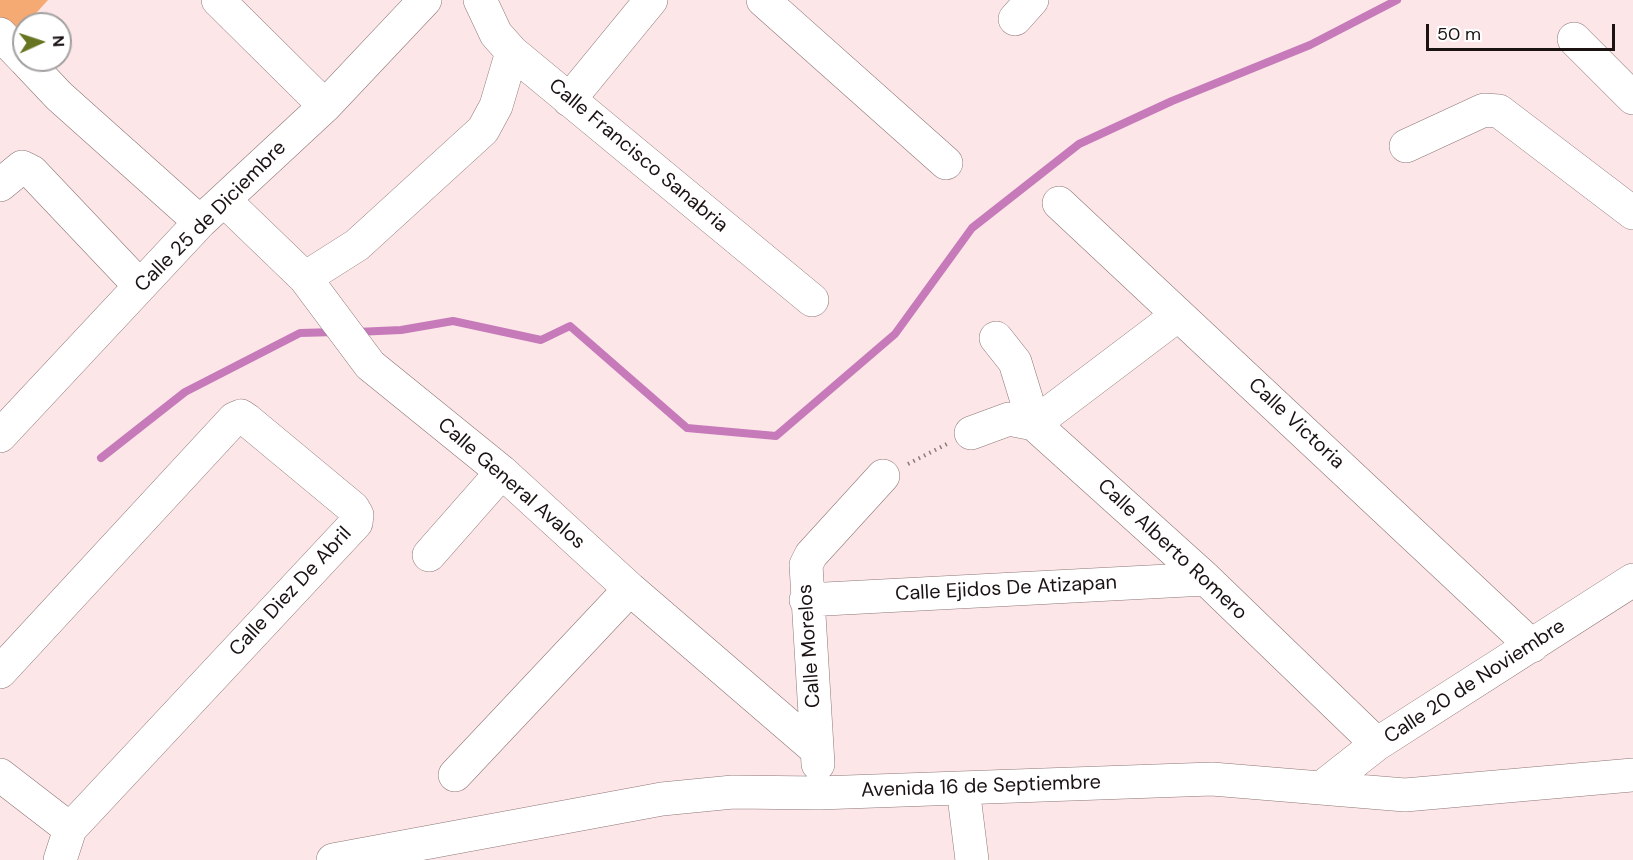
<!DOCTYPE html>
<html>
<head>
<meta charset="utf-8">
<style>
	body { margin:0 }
	#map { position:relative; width:1633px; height:860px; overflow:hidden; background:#fce6e7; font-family:"DM Sans",sans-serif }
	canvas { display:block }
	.north { position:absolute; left:12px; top:12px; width:60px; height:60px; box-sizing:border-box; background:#fff; border:2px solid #a4a0a0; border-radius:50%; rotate:87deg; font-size:16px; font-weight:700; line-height:24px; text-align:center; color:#1b1212 }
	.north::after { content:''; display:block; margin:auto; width:21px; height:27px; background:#667521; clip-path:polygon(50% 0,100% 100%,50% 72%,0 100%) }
	.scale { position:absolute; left:1426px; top:24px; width:189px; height:27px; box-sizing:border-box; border:3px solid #1b1212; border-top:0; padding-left:8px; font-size:18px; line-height:21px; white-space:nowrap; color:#1b1212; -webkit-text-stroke:4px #fff; paint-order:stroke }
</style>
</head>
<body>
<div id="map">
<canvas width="1633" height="860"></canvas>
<div class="north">N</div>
<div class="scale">50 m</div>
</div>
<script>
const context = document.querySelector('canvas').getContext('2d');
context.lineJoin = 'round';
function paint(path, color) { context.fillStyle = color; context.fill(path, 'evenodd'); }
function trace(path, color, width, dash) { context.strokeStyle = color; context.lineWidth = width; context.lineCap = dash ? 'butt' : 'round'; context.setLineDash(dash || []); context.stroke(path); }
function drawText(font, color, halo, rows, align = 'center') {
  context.font = font + ' "DM Sans",sans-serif'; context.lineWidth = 5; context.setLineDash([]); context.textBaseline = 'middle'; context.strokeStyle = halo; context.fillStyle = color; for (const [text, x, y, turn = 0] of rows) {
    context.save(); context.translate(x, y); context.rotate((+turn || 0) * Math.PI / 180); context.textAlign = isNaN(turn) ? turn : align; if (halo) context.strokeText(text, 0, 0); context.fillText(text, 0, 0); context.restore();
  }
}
paint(new Path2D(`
	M0,0H48L0,53Z`), '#f5aa74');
trace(new Path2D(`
	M356,332L401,330L453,321L541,340L570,326L687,428L776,436L895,334L972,228L1079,144L1172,101L1310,45L1397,0
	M101,458L185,392L300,333L336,332`), '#c67aba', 8);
const minor = new Path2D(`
	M218,0L325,106
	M480,0L496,34L512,52L812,300
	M763,0L946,163
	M1015,19L1032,0
	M0,34L24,59
	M1574,39L1633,98
	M25,60L59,96L200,222
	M569,100L651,0
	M1406,146L1484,110L1499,111L1633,213
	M0,185L22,167L32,172L140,286
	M224,200L305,278L370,365L502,472L630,589L817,750
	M1059,203L1532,646
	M305,278L357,245L483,130L496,106L512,52
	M996,338L1015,362L1034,424L1206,579L1377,744
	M971,433L1009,419L1034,424L1178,315
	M0,436L200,222L325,106L425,0
	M429,555L502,472
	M806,600L1206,579
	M0,672L234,419L241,416L247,420L353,508L357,515L356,523L70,829L60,860
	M818,764L806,565L811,555L883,476
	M0,775L70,829
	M455,775L630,589
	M963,788L972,860
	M1321,788L1377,744L1633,580
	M333,860L662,799L733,792L819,793L1212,779L1405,795L1633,775`);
trace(minor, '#8e7677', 34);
trace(new Path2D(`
	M908,464L947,444`), '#8a7b7b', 4, [1.5, 4.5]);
trace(minor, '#fff', 33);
drawText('20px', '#1b1212', '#fff', [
	["Calle Francisco Sanabria",638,156,40],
	["Calle 25 de Diciembre",211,217,-45],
	["Calle Victoria",1296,424,43],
	["Calle General Avalos",511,484,41],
	["Calle Alberto Romero",1172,550,43],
	["Calle Ejidos De Atizapan",1006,589,-3],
	["Calle Diez De Abril",291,592,-47],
	["Calle Morelos",810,646,-94],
	["Calle 20 de Noviembre",1475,682,-33],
	["Avenida 16 de Septiembre",981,787,-2]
]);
</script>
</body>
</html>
